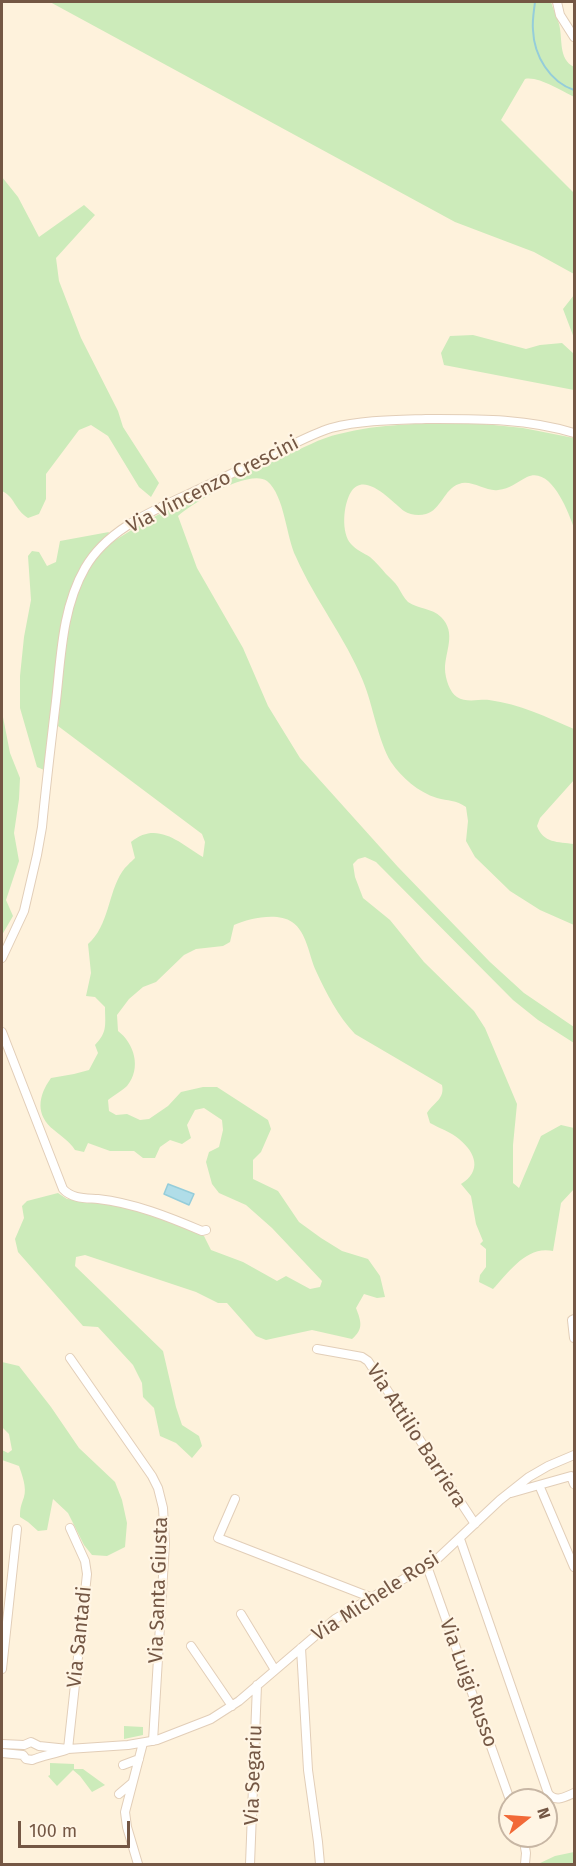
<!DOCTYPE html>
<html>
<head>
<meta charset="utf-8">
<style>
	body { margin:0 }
	#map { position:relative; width:576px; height:1866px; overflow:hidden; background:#fef2dc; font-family:"Fira Sans",sans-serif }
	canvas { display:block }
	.frame { position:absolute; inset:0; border:3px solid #745744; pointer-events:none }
	.north { position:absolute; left:498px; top:1788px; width:60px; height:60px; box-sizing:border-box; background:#fff5e4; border:2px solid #c7b6a4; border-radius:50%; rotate:73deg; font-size:16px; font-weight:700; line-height:24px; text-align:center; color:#745744 }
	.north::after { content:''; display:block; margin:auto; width:21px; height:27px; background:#f26937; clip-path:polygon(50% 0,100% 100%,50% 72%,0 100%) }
	.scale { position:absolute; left:18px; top:1821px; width:112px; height:27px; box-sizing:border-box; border:3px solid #745744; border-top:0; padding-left:8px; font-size:18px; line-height:21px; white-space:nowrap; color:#745744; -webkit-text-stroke:4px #fff5e4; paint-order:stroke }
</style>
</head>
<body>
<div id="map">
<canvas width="576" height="1866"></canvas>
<div class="frame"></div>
<div class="north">N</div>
<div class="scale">100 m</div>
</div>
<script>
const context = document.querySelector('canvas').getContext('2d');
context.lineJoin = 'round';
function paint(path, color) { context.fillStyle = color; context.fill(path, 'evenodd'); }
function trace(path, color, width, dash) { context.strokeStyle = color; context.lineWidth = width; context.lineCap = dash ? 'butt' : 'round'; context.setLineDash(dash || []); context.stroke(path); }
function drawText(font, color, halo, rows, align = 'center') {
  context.font = font + ' "Fira Sans",sans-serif'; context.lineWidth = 4.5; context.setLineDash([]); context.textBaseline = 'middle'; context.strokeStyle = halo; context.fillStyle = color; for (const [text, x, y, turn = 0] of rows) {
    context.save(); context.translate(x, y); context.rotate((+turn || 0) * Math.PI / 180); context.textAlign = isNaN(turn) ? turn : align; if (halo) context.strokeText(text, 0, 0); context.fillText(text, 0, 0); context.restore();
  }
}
paint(new Path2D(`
	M50,2H551C553,9 557,16 559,24C563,39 558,59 574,67V97C562,91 538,76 525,79L501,120L574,193V274L534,252L455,222Z
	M2,177L18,197L39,237L84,205L95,215L56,258L59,281L81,338L118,411L123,427L159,483L151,497L139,487L108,436L91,425L79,430L46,474V499L39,514L28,518C14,509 15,497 2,491Z
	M574,295V338L563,309Z
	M473,335L526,349L540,345L562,343L574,354V390L444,365L441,353L450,336Z
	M465,422L523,428L574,438V528C568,511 551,466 527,477C517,482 510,489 498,490C486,492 471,479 459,484C444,489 441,510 426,514C419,516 410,515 404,511C393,503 365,470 351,492C343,505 341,533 351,544C356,550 364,553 370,557C376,562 381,568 386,574C390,578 395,582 398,587C401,592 404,598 408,602C418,609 432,608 441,617C457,633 445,651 445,669C445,678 450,693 457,697C466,703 479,699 489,700C520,704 546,717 574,729V780L540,818L537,826C543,843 558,842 574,844V925L540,910L510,891L475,857L466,841L468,821L466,807C456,800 448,801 437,798C418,792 402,778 391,762C378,741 373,705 363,681C345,637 315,600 296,557C286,537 285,496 267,481C250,468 192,503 178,516L197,568L243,648L268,706L300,758L398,867L490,962L524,993L574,1027V1043L538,1020L513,1000L376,862L365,857L358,859L353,864L355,877L363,898L390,920L424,962L474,1011L485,1028L517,1104L513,1145V1183L519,1188L541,1136L561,1125L574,1128V1189L561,1203L553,1251C527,1245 509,1272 493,1289L479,1282L480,1275L486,1267V1249L480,1244L483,1241L476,1224L471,1196L461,1184C482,1171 476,1153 459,1139C451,1132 439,1128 430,1123L427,1113C434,1102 445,1099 442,1085L355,1034C338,1016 326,993 316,971C309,956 307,932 292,922C278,912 249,918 234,925L230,942L223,946L196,949L184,955L156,982L143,987L129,999L117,1015L118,1031C134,1043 142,1068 127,1086C122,1091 114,1095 108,1100L109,1111L116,1115L127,1114L140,1120L149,1119L168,1106L181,1092L203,1087H217L268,1120L271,1129L261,1152L253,1160V1179L278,1191L299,1222L321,1238L342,1251L368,1259L380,1276L385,1297L377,1298L364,1294L356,1308C361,1321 364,1329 352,1339L312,1330L266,1340L256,1336L227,1303H218L196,1292L85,1255L76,1257L75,1266L163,1351L176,1407L182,1425L199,1436L202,1446L192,1458L176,1443L160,1436L154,1408L143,1397L142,1383L133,1365L98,1327L83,1326L18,1252L15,1239L24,1218L22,1206L27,1201L58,1193L67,1199L115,1203L189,1227L204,1236L211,1250L243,1262L277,1281L286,1276L310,1289L320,1287L322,1281L272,1228L246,1205L219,1193L212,1184L206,1162L209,1152L219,1147L223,1130L222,1120L204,1108L195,1110L187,1125L191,1138L182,1144L170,1140L160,1147L155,1158H143L134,1151H110L88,1143L84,1152L75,1150C69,1141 62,1137 54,1130C35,1115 38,1096 51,1078L74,1074L89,1070L98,1053L95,1045C108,1032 105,1024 105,1007L95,997L86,996L91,973L88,944C109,926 108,893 122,872C125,867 131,862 135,858L131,842C157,820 180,843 203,857L205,842L202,834L58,726C64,674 63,598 97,556C106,544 121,537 133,529C181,500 233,478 284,456C302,449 320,438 339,434C380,423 423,424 465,422Z
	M109,532L107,537L87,557L78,574L44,770L37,767L20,708V676L24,637L31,600L28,556L32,551L39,552L47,566L56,562L60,541Z
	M2,712L10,753L20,778L19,799L14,833L19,861L6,900L13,916L2,935Z
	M2,1362L19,1366L51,1407L79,1448L115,1482L122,1500L127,1523L125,1547L107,1556L92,1555L84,1545L68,1513L53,1499L47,1530L38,1531L28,1522L20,1517C20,1507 21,1506 24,1497C27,1487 22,1475 19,1466L2,1460V1450L8,1453L12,1450L9,1434L2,1427Z
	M124,1726L143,1727V1735L124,1739Z
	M50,1763L74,1764V1769H83L105,1785L92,1792L80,1776L73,1770L57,1786L48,1776L50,1775Z
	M574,1852V1864H538L555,1856Z`), '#ccebba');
const water = new Path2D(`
	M168,1184L194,1194L189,1205L164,1194Z`);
paint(water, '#b0dde8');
trace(water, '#95cdda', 1.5);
trace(new Path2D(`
	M535,2C534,11 532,21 533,30C534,56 550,82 574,90`), '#95cdda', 2);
const minor = new Path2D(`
	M557,2L560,15L574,37
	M2,958L24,911L37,855L42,827C46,785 51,743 56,701C61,657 62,608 85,568C108,528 155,510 195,491C222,478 250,465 277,452C294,444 312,434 331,428C362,420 394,420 426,419C476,419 526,418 574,433
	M2,1032L63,1189C72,1199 86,1198 98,1199C134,1203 169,1217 202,1231L206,1230
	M574,1319L572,1320L574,1338
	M317,1349L362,1357L368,1361L475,1524
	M70,1358L152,1476L158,1488L163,1508L165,1543L153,1741
	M539,1485L571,1476L574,1484
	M511,1493L539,1485L574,1567
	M235,1499L218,1538L370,1597
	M460,1539L548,1793C555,1803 565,1797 574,1793
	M427,1566L510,1800
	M241,1614L275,1670
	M191,1646L232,1706
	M301,1648L308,1770L318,1842L320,1864
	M2,1669L17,1529
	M2,1744L24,1745L31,1742L39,1746L68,1749L128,1745L157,1740L211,1719L239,1701L335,1619L436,1560L500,1500L529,1477L548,1466L574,1455
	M68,1749L87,1574L85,1561L70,1528
	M2,1753L23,1755L26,1759L32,1760C42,1756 54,1754 66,1750
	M123,1765L139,1759
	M119,1794L132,1783
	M523,1836L526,1853L525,1864
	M138,1864L127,1827L125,1812L143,1743
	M250,1864L257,1685`);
trace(minor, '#e2ceb8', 10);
trace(minor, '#fff', 8);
drawText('20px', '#745744', '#fff5e4', [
	["Via Vincenzo Crescini",213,485,-27],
	["Via Attilio Barriera",416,1436,57],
	["Via Santa Giusta",159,1590,-88],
	["Via Michele Rosi",376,1597,-33],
	["Via Santadi",80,1637,-84],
	["Via Luigi Russo",468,1683,70],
	["Via Segariu",254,1775,-88]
]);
</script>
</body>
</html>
